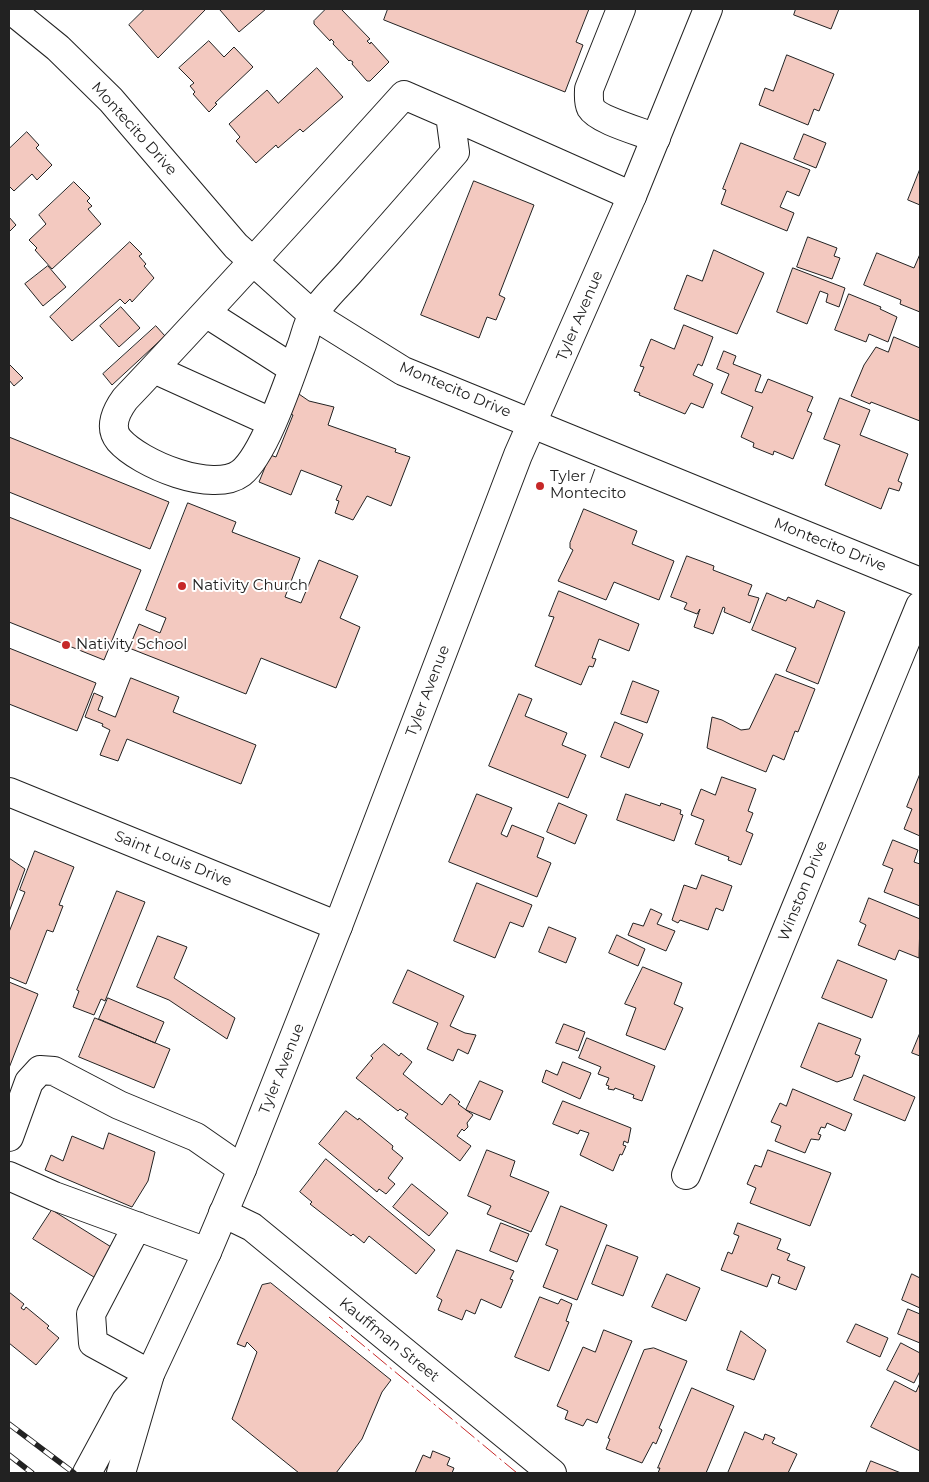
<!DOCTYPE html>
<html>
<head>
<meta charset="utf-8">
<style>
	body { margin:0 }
	#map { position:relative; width:929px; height:1482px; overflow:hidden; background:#fff; font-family:Montserrat,sans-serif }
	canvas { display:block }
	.frame { position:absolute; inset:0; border:10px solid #222; pointer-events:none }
</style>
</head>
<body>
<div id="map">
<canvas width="929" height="1482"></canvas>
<div class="frame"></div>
</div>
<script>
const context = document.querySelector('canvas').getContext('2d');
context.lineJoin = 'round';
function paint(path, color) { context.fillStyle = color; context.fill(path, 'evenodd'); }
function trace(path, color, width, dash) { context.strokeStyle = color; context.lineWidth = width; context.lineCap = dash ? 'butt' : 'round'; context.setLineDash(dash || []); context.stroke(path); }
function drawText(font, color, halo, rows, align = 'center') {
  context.font = font + ' Montserrat,sans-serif'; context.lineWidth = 4; context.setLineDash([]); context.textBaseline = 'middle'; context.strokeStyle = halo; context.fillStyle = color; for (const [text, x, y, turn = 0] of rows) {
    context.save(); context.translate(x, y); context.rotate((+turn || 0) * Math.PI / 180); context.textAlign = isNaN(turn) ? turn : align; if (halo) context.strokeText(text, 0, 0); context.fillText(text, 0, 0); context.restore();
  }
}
const building = new Path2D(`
	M145,9H206L158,58L129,25Z
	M222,9H266L239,32L220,10Z
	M326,9H341L370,39L367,41L370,44L371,42L389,62L370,81H367L352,64L353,62L350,60L349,61L333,44L334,42L331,39L330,41L314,24V21Z
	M388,9H589L576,42L583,45L565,92L384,20Z
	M796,9H839L831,29L794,15Z
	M209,41L224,57L234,47L253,67L215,103L217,104L209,112L193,94L195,92L190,86L194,83L179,68Z
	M787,55L834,74L819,111L814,109L808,125L759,105L765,88L773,91Z
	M317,68L343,97L303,132L300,129L278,148L276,145L256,163L236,141L240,137L229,124L267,90L278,103Z
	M27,132L39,145L36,148L52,165L37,180L32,174L14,191L9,186V149Z
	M804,134L826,143L816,168L794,159Z
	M741,143L810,170L799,196L787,191L780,207L794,213L787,231L721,204L726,190L723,189Z
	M920,169V205L908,200Z
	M474,181L534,205L499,295L505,298L496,320L487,317L479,338L421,315Z
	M74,182L90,198L87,201L92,206L88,209L101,224L52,269L35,250L37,248L29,240L46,224L39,215Z
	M9,217L16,225L9,232Z
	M808,237L837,248L834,256L840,258L832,279L797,267Z
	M130,242L142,254L139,256L146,264L144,266L154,278L132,302L130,299L125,304L120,299L72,341L50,317Z
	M714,250L764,273L737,334L674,309L687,275L702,281Z
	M877,253L914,268L920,254V312L900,304L901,300L864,285Z
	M48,266L66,287L43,306L25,284Z
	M793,268L845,288L839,307L826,302L828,294L820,291L807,324L777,312Z
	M849,294L881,307L880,309L897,317L888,342L869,334L866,342L835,330Z
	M121,307L140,328L119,347L100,326Z
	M684,325L713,337L702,366L698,364L693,375L713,384L703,408L691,403L685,414L639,395L640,393L634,391L644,367L640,366L651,339L674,349Z
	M156,326L165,336L112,385L103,374Z
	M894,337L920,348V421L871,402L870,404L851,396L864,365L876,347L888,352Z
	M724,351L736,356L733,364L761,375L755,391L762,393L768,379L813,397L807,411L812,413L793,459L774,451L773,455L753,447L754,443L741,437L753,407L721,393L729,374L717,369Z
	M9,364L23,378L14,386L9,380Z
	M296,392L309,401L334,407L328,425L396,449L395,452L410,457L391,506L367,496L353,520L335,513L339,501L336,500L342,486L301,470L291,495L259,482L270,455L276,457L293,415L288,413Z
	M840,398L870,410L860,435L908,454L898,481L902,483L899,491L889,488L881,509L825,485L840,445L824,439Z
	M9,437L169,502L150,549L9,492Z
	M188,503L236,522L232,532L300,558L285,597L301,603L319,560L358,576L340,618L360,627L336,688L261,658L246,694L129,648L139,624L160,633L166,618L146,610Z
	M584,509L637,531L632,544L674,561L659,600L614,582L606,600L558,581L573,550L570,548V543Z
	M9,517L141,570L104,660L9,622Z
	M687,556L714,566L713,570L752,585L748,595L759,598L750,623L724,612L725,608L723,607L713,634L694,627L700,609L697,614L684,609L687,603L671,597Z
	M559,591L639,624L629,651L599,639L592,658L596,659L593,667L589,666L581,685L535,666L554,617L549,616Z
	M767,593L786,601L788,597L814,608L817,600L845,612L818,684L786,671L796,648L752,630Z
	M9,648L96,683L77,731L9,704Z
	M776,674L815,689L798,732L795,731L784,760L773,755L766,772L707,748L712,717L722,720L741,730L749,729Z
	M131,678L179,697L173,712L256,745L241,784L127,739L118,761L100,755L110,730L102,726L103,724L85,717L94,693L103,697L98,710L115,717Z
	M633,681L659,691L647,723L621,714Z
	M519,694L532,699L525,716L567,733L562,745L586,755L568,798L489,766Z
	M615,722L643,734L629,768L601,757Z
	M920,774V836L904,829L912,809L907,807Z
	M722,777L756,789L748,811L753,813L746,831L753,834L741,865L728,860L729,857L695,844L704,820L691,815L701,789L715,795Z
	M477,794L512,808L501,834L507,837L512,825L544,838L537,857L551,863L537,897L449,862Z
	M626,794L660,806L661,803L681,810L680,814L683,815L674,841L617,820Z
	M559,803L587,815L575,844L547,832Z
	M893,840L918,850L914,862L920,864V906L884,892L893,869L883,865Z
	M35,851L74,867L59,905L63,906L53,932L47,930L26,984L9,977V932L25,892L20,890Z
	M9,858L25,869L9,912Z
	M702,875L732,886L723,911L716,908L708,930L680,920L678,923L672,920L684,885L696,889Z
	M477,883L532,905L523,927L510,922L495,958L454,941Z
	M117,891L145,902L105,1001L101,999L94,1015L73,1007L79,991L77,990Z
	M869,898L920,919L919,958L899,950L895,960L858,945L866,925L860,922Z
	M651,909L662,914L657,924L675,931L666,951L628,935L633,923L643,926Z
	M549,927L576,938L566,963L539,952Z
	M617,935L645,949L638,966L609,953Z
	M158,936L187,947L174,978L235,1018L227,1039L169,1000L137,987Z
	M838,960L887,980L872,1018L822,998Z
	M643,967L682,983L674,1004L683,1008L665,1050L626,1035L636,1008L625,1004Z
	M408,970L464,996L450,1026L465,1033L476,1035L468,1054L458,1049L453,1061L427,1049L438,1023L393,1003Z
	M9,982L38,994L9,1068Z
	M108,998L164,1022L155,1043L99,1019Z
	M95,1018L170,1049L154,1088L79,1057Z
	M819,1023L861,1039L855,1054L860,1056L852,1077L837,1082L801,1067Z
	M564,1024L585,1032L578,1051L556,1043Z
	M920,1033V1056L912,1053Z
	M587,1038L655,1066L642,1101L633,1098L634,1095L615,1088L614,1090L608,1089L609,1086L606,1085L609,1078L598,1074L601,1067L579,1058Z
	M384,1044L399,1056L401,1053L412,1062L403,1074L442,1105L450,1094L460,1102L458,1104L473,1115L467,1123L468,1127L464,1131L462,1129L457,1136L471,1146L460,1161L405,1118L408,1114L400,1109L398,1111L356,1078L373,1058L371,1056Z
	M563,1062L591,1073L580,1099L542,1082L546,1070L557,1075Z
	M864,1075L915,1097L905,1121L854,1100Z
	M480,1081L503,1091L490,1120L466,1110Z
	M793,1089L852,1114L845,1131L827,1123L825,1128L821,1127L818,1134L821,1135L819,1140L811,1139L805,1153L775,1141L781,1126L771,1122L780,1103L786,1106Z
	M563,1101L631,1128L628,1143L624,1141L623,1145L626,1146L622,1155L620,1154L613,1171L580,1155L589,1133L580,1130L578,1134L553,1124Z
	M346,1111L358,1120L359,1118L393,1146L392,1149L403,1158L388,1178L395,1184L386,1194L379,1189L377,1192L319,1144Z
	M109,1133L155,1152L148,1181L132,1207L45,1170L51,1155L63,1161L72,1136L103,1149Z
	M487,1150L515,1161L510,1176L549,1192L531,1232L487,1214L491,1206L468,1196Z
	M768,1150L831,1173L810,1226L750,1203L756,1188L747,1184L755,1165L761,1167Z
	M326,1159L435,1250L416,1274L369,1236L364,1243L353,1234L351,1236L310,1204L312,1202L300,1192Z
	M412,1184L448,1213L429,1236L393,1207Z
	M561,1206L607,1225L577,1300L543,1287L558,1250L546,1245Z
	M52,1210L116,1250L97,1279L33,1239Z
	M501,1223L529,1234L517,1262L490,1251Z
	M738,1223L781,1239L777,1249L790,1254L787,1260L805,1267L796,1290L778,1283L780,1277L772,1274L767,1287L721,1270L728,1252L732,1254L739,1236L734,1234Z
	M607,1245L638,1257L623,1296L592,1284Z
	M457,1250L514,1271L510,1279L513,1280L501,1308L481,1299L475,1314L466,1310L462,1320L438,1310L442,1300L437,1297Z
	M667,1274L700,1288L686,1321L652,1307Z
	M912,1274L920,1278V1308L902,1300Z
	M271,1283L391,1380L382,1392L362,1439L336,1473H299L232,1419L257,1352L247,1342L245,1347L237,1344L262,1285Z
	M9,1292L24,1304L21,1308L24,1310L26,1307L49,1326L47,1328L59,1338L36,1365L9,1343Z
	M540,1297L558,1304L561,1299L572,1304L566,1321L569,1322L549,1371L515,1357Z
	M908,1309L920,1314V1343L898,1334Z
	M856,1324L888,1338L880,1357L847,1342Z
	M604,1330L632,1341L597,1423L587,1419L583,1426L565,1419L568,1411L557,1406L583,1347L595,1352Z
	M741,1331L766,1350L754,1380L727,1370Z
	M901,1343L920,1353V1371L914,1383L887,1370Z
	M654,1348L687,1361L659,1428L662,1430L656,1444L653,1442L642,1463L606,1449L610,1439L608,1438L644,1350Z
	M895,1381L916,1392L920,1383V1451L871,1427Z
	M692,1388L734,1406L706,1473H658L660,1468H658Z
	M745,1432L763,1440L765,1434L775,1438L772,1443L797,1454L788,1473H728Z
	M433,1451L450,1458L447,1465L454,1468L452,1473H415L423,1455L430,1458Z
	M871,1461L901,1473H866Z`);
paint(building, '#f3c9c0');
trace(building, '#222', 1);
const minor = new Path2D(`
	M10,9L58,48L111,100L236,246L313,315L403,371L920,582
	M621,9L589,89C589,95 588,102 591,108C598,120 642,132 656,138
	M404,95L450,115L455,152C422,190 389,228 355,266C342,282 323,298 313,315C307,324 305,337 301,347C290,377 265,454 241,473C213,494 140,464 119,440C108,427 117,410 125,399C220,299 312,197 404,95Z
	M450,115L632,196
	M206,313L292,368
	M154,369L271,422
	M9,792L338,926
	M9,1137L29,1082L40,1070L54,1071L119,1105L196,1137L242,1169
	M686,1175L920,606
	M9,1176L54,1196L207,1252
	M223,1213L252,1227L552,1473
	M137,1226L91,1314L93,1343L150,1374`);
const major = new Path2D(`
	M87,1473L126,1401L141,1384
	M121,1473L150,1374L207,1252L242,1169L338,926L518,455L632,196L708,9`);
trace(minor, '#222', 30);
trace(major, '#222', 30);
trace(minor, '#fff', 28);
trace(major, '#fff', 28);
const rail = new Path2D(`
	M9,1424L74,1473
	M9,1455L32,1473`);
trace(rail, '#222', 5.5);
trace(rail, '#fff', 4, [11]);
trace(new Path2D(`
	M329,1317L517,1473`), '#c62828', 1, [18, 4, 2.5, 4]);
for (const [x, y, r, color] of [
	[540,486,5,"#c62828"],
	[182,586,5,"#c62828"],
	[66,645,5,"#c62828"]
]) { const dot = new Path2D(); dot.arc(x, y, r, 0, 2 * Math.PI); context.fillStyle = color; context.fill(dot); trace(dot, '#fff', 2); }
drawText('15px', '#222', '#fff', [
	["Montecito Drive",134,129,48],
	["Tyler Avenue",580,316,-67],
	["Montecito Drive",455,390,23],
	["Montecito Drive",830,545,22],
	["Tyler Avenue",428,691,-69],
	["Saint Louis Drive",173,859,22],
	["Winston Drive",803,891,-68],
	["Tyler Avenue",282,1069,-68],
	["Kauffman Street",389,1340,39]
]);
drawText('15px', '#222', '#fff', [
	["Tyler /",550,477],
	["Montecito",550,494],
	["Nativity Church",192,586],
	["Nativity School",76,645]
], 'left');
</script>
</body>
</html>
